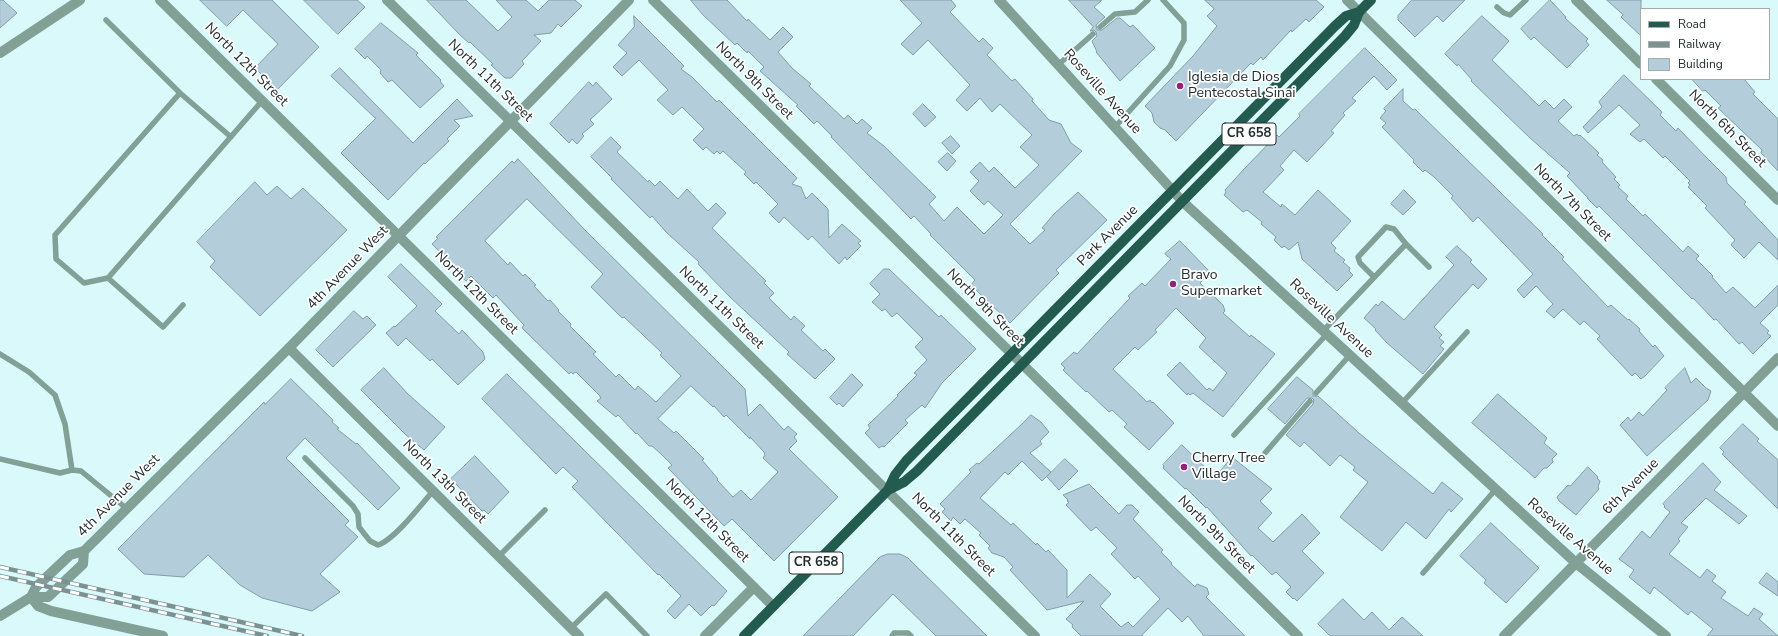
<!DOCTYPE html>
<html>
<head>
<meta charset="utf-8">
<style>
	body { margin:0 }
	#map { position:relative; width:1778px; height:636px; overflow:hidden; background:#d9f9fb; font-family:"Nunito Sans",sans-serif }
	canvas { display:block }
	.legend { position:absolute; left:1640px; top:8px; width:130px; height:72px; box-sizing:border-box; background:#fff; border:1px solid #a6abab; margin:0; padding:5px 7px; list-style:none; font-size:12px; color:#202c2d }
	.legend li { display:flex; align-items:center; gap:8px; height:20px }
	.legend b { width:20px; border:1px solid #a6abab }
</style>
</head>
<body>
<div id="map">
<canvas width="1778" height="636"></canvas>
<ul class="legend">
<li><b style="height:5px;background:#235c4f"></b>Road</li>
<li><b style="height:5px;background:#7b9192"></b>Railway</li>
<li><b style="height:11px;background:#b3cdda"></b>Building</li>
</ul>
</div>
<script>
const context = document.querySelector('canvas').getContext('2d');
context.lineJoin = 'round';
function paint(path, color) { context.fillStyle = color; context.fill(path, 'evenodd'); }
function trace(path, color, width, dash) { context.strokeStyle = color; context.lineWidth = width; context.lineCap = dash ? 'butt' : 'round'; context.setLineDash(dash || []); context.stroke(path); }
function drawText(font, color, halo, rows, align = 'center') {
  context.font = font + ' "Nunito Sans",sans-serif'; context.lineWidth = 3.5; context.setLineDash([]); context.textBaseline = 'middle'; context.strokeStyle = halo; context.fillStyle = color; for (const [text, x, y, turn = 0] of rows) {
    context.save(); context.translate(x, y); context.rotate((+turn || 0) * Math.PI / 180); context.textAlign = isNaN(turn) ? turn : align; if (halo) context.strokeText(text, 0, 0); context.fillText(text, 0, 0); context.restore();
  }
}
const building = new Path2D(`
	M0,0H3L17,13L0,28Z
	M200,0H272L319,47L277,90L255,68L278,44L243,10L227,26Z
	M304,0H357L365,7L338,34Z
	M427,0H466L498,31L512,17L496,0H526L538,11L549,0H575L582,6L561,27L558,24L551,33L534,35L541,41L522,61L524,64L511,78H505L491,65L493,64L470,42L469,43L460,35Z
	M691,0H727L747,21L748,19L770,40L783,27L793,37L778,52L792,68L811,84L809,86L844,119L848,115L857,124L862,119L872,128L867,133L884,146L936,197L929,204L944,221L957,207L984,234L1003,215L988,201L984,205L970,191L979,181L970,172L980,162L989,172L994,167L1015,188L1039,165L1020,147L1032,135L1000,104L992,112L980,98L967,111L956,100L970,85L928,40L913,55L901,44L922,23L900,0H951L956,6L950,12L979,42L983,38L993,48L987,55L1012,81L1015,79L1033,99L1032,101L1049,120L1061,124L1071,143L1082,151L1010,224L1030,244L1045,230L1042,228L1054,214L1078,192L1107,220L1056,270L1059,273L1010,323L971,285L975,280L930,235L931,234L914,216L911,219L831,137L832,136L817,121L814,124L796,106L798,105L760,71L764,67L748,51L747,53L737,43L735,45L703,15Z
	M1069,0H1102L1094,7L1105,17L1096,25L1097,30H1102L1117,18H1120L1130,27L1133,25L1155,48L1120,81L1096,52H1097L1092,41L1097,36L1096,32L1094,30L1090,31L1093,27Z
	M1205,0H1316L1324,7L1309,22L1306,19L1292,32L1291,30L1263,60L1261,57L1253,65L1251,63L1176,141L1165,130L1160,128L1154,122L1152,113L1145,106L1193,56L1217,26L1207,16L1214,9Z
	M1412,0H1465L1443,22L1437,16L1415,37L1398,20V16Z
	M1550,0L1566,17L1565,18L1588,39L1586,41L1589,45L1567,68L1534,37L1531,40L1521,29Z
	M1607,0H1641V36L1621,17L1623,15Z
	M634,16L684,66L681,69L692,77L717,102L719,100L797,178L792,184L801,187L806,199L812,193L828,209L829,238L842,224L861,241L858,243L861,246L847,260L845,257L839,264L812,236L808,240L784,217L779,223L769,213L778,204L756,182L754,184L744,174L746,172L723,151L720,154L717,151L714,154L706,147L703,150L693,140L704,129L682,107L673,115L657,100L668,90L639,60L622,76L613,67L627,53L618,45L634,27Z
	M1482,16L1509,41L1492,60L1539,106L1545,100L1554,109L1564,99L1572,107L1558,121L1574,136L1577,134L1579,136L1580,135L1599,153L1597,155L1603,160L1602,162L1616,177L1614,179L1620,185L1618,187L1628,196L1626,199L1643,216L1645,214L1683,252L1688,246L1699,256L1696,259L1713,276L1712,277L1726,293L1733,287L1755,308L1778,285V305L1760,323L1769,331L1767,333L1771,336L1753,354L1742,342L1739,344L1716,319L1714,320L1693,298L1692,299L1599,206L1597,208L1587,198H1588L1567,176L1570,173L1530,138L1471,81L1472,80L1458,64L1457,66L1445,54Z
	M381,23L418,53L416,55L441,80L440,81L444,86L420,108L392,80L388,82L380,73L381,70L367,56L365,59L355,49Z
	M1365,48L1397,80L1387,90L1374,76L1352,98L1356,101L1343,113L1345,115L1331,131L1334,133L1307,162L1294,150L1280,166L1284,170L1263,192L1281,207L1282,204L1295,215L1318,190L1351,221L1331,243L1336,248L1334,251L1345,260L1343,262L1350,268L1349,271L1353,275L1337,291L1302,259L1298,242L1289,250L1284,246L1282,248L1274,240L1276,237L1261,224L1262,222L1247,210L1243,212L1224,195L1226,192L1225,190L1244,169L1277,135L1279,137L1300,116L1299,114Z
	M340,68L413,143L457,99L473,116L454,120L460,126L447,139L449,141L425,164L424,163L388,200L341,153L376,118H375L331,76Z
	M1624,75L1662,112L1660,115L1676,131L1678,128L1707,158L1726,177L1727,183L1746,202L1744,204L1778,240V260L1759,242L1744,258L1731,245L1735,240L1705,208L1707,206L1688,187L1690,185L1688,183L1690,181L1665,156L1663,158L1644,139L1640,142L1630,134L1640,125L1619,105L1588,133L1583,127L1602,107L1599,102Z
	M1692,79H1744L1755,92L1753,94L1778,119V171L1761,153L1762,150L1718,108L1721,106L1705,90L1703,91Z
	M589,82L593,86L596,82L612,99L590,120L594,124L582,134L584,136L577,144L572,139L569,143L550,124Z
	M1403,89V101L1413,110L1415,109L1543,234L1542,235L1564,257L1562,259L1608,307L1611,305L1628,320L1629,319L1640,329L1639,331L1653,347L1655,345L1664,356L1645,376L1641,379L1635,373L1632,376L1597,339L1600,336L1584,321L1580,325L1563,309L1554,318L1546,311L1553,304L1536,286L1524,298L1517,290L1533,274L1478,217L1473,222L1451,198L1453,196L1434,177L1425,170L1423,172L1413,162L1414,160L1382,127L1386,123L1380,118L1386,111L1384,109Z
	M923,104L936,117L925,127L913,114Z
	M951,136L960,146L952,154L942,143Z
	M611,137L621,147L617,152L648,182L649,180L655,186L660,181L678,199L687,189L708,211L716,203L726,213L712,228L766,281L764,283L774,293L769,298L791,320L794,316L805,326L801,330L823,351L825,349L835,359L815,379L787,354L789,352L730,297L698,264L699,262L666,232L652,216L650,218L611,179L612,178L591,157Z
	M948,153L956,161L947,171L938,162Z
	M518,159L584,229L745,389L748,416L760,404L784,430L788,426L797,434L794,437L797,441L789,449L838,497L774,561L732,519L724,526L668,468L672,465L662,455L652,446H649L637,433L636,434L618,415L616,417L597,401L601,398L599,395L576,372L573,374L571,372L569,374L522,328L524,325L496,295L493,298L471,276L466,281L458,274L459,272L432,244L438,238L436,237L512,161L514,163ZM527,199L603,274L591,287L622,318L624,317L662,353L660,355L681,376L656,402L638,386L635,390L619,374L616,377L593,354L596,352L570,326L571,324L558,311L559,310L550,300L548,301L534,286L536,285L525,274L523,276L510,262L508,265L485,241ZM691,386L713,407L714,406L724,417L726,415L750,439V437L764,452L765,455L763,458L778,472L751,500L741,490L733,497L717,480L718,479L702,460L704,459L676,431L674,433L658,419Z
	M255,182L267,195L277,186L291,199L303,188L347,230L260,316L210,267L215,261L197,242Z
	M1404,190L1416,202L1403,215L1391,204Z
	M1180,241L1210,272L1200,283L1223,305L1225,311L1223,313L1250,337L1251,335L1275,354L1223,417L1193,393L1190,395L1188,393L1187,395L1167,375L1180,362L1207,390L1209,388L1213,391L1227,373L1199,347L1206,338L1176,308L1155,330L1157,332L1138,350L1135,347L1113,369L1147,402L1150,400L1152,403L1153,402L1174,423L1149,450L1124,427L1127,424L1112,410L1109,412L1087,391L1086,392L1063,370L1065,368L1061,364L1074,352L1077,354L1130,298L1128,296L1142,283L1145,286L1171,259L1165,254Z
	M1457,246L1472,260L1470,262L1487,279L1478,289L1473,284L1434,327L1442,335L1439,338L1444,342L1440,346L1444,349L1423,374L1387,343L1375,330L1376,329L1364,318L1376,304L1378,306L1382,301L1404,320L1454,265L1446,257Z
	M401,264L442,304L435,311L459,334L462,330L483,352L485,359L458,385L432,359L430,361L406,338L398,346L386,333L394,326L395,327L417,306L388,277Z
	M884,269H889L939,317L941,315L976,349L942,383L925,408L922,405L915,411L905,420L908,423L884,447L882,446L879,448L865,433L870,428L868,425L898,396L897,395L917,375L914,373L927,360L915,347L923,339L897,313L892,317L885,309L882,311L872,302L880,294L870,284Z
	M354,311L363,319L367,316L376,325L333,367L316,350Z
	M384,368L408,394L445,427L424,450L406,435L361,390Z
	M1685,368L1691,383L1696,378L1706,388L1711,391L1708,400L1647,456L1620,425L1628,417L1631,421L1639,412L1643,416L1667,390L1665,388Z
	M507,374L727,591L714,606L712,605L701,616L689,604L675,619L667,611L681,596L659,574L658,575L572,487L578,481L563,467L556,474L482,399Z
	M852,374L863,385L843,407L839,403L837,405L830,398Z
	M1297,377L1313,390V396H1318L1359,433L1433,494L1442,482L1463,499L1451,512L1449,509L1426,539L1406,522L1382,551L1340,517L1368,482L1353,470L1355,467L1340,455L1330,466L1304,442L1300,447L1286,435L1313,404L1314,400L1312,398H1307L1285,424L1268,409Z
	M291,379L333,420L332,422L339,428L337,429L356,444L357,443L400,488L378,510L305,438L286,458L349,521L345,525L358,537L320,574L340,592L312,611L262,598L240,585L208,555L184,577L144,574L118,549L264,402L265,404Z
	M1498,394L1547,438L1544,443L1557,454L1552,459L1553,462L1547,468H1544L1535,478L1472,423Z
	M1031,415L1041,422L1049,432L1040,441L1042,444L1030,453L1051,472L1042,481L1022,461L1008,475L1005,472L980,498L1011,525L1013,523L1036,545L1037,543L1046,552L1048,550L1067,570V598L1090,574L1111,594L1100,606L1121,627L1128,622L1133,627L1160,599L1138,576L1135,579L1111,554L1117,548L1096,527L1091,531L1066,505L1069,502L1067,501L1068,500L1063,495L1089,484L1119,514L1127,505H1132L1139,512L1133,519L1163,550L1161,552L1172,563L1171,564L1195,587L1197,584L1207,588L1209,594L1206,597L1245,636H1204L1188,616L1182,622L1168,608L1142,635L1143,636H1081L1072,627L1073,625L1066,619L1084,601L1047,610L1010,570L1013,567L1004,557L992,553L988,548L990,546L979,535L981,533L965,519L960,524L953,517L951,521L942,512L945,509L940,504L971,472L969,470L977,463L979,464L1023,423Z
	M1743,424L1759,439L1757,441L1778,460V509L1722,454L1724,452L1720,448Z
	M1182,445L1215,477L1232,457L1272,489L1260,501L1272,513L1258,528L1273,542L1302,514L1320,533L1302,551L1324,573L1297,601L1294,598L1293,599L1286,592L1291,587L1276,572L1272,575L1252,555L1251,556L1207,507L1206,508L1186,488L1185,489L1163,468L1164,466L1163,465Z
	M475,456L509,492L488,514L484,510L482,511L451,479Z
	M1065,459L1078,471L1059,490L1047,477Z
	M1703,463L1721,482L1714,490L1747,516L1739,524L1706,498L1681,523L1688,527L1678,539L1680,541L1669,554L1700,578L1707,569L1716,576L1712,581L1726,592L1721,598L1748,616L1754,608L1763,614L1759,619L1778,636H1707L1713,629L1691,611L1688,615L1654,587L1650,594L1629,577L1634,570L1619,559L1642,531L1650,538L1670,512L1664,507L1665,506L1663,504Z
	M1588,467L1598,477L1597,478L1600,481L1598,487L1599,489L1576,515L1559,501L1557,497L1568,485L1570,486Z
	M1491,523L1539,568L1506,603L1484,583L1486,580L1460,556Z
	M888,554H900L908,558L987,636H936L893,594L853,636H803L880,557Z
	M1767,573L1778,582V596L1759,583Z
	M1343,599L1364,620L1372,612L1389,630L1402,617L1423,636H1330L1318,624Z`);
paint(building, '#b3cdda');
trace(building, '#839ca8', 1);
trace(new Path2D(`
	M1497,7L1504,13L1510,15L1526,0
	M106,20L180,93
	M1100,27L1115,14L1135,12L1148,0
	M1058,65L1093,34
	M1115,127L1170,66L1184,40V23L1163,0
	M1374,277L1360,263L1358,257L1386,227L1394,229L1406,244
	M108,278L262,101
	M183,305L163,327L108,278L84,283L56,259L55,235L180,93L231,137
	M1324,330L1406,244L1429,267
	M0,354L29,372L55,395L65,424L72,470
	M1316,393L1350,355
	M1402,403L1467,332
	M1234,435L1327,334
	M1265,453L1310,401
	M305,458L353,506L358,514L359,527L370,541L378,545C394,540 421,505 433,491
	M0,459L60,473L72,470L81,471L126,508
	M499,556L545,510
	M1423,573L1496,489
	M571,628L606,594L647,636
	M892,636L894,633H908L911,636`), '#83a097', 5.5);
trace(new Path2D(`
	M160,0L773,606
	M387,0L1035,636
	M653,0L1298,636
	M1347,0L1778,426
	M1576,0L1641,64
	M1656,79L1778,200
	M1183,202L1576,563L1666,636
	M289,348L579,636
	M31,597L38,606L51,611L163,636
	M705,636L754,587
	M1504,636L1778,358`), '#83a097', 10);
trace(new Path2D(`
	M999,0L1183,202
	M0,53L80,0
	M31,597L36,587L70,555L84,551L289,348L629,0
	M0,616L31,597H48L83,564L84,551`), '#83a097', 10);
trace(new Path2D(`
	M888,490L895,475L906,461L1335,26L1346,16L1359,12
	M744,636L888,490L904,482L917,471L1345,36L1354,25L1359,12L1371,0`), '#235c4f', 10);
const rail = new Path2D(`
	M0,567L302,636
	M0,576L267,636`);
trace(rail, '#7b9192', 4.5);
trace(rail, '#fff', 3, [9]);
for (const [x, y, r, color] of [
	[1180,86,4,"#95217e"],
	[1173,284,4,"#95217e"],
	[1184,467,4,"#95217e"]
]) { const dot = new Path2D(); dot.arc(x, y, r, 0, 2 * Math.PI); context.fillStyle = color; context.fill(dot); trace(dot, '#fff', 1.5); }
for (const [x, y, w] of [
	[1249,134,54],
	[816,563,54]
]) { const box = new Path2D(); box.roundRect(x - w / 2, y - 11, w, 22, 3); context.fillStyle = '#fff'; context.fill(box); trace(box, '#202c2d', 1); }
drawText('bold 13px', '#202c2d', null, [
	["CR 658",1249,134],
	["CR 658",816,563]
]);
drawText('14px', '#202c2d', '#fff', [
	["North 12th Street",246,65,45],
	["North 11th Street",490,81,44],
	["North 9th Street",754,81,45],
	["Roseville Avenue",1102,92,48],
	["North 6th Street",1727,129,45],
	["North 7th Street",1572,203,45],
	["Park Avenue",1108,236,-45],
	["4th Avenue West",348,268,-46],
	["North 12th Street",476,293,45],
	["North 11th Street",721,308,44],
	["North 9th Street",985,308,45],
	["Roseville Avenue",1331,319,43],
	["North 13th Street",444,482,45],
	["6th Avenue",1631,487,-45],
	["4th Avenue West",119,496,-45],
	["North 12th Street",707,521,45],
	["North 11th Street",953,535,45],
	["North 9th Street",1216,535,45],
	["Roseville Avenue",1570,537,41]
]);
drawText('14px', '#202c2d', '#fff', [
	["Iglesia de Dios",1188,78],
	["Pentecostal Sinai",1188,94],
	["Bravo",1181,276],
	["Supermarket",1181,292],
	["Cherry Tree",1192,459],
	["Village",1192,475]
], 'left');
</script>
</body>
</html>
